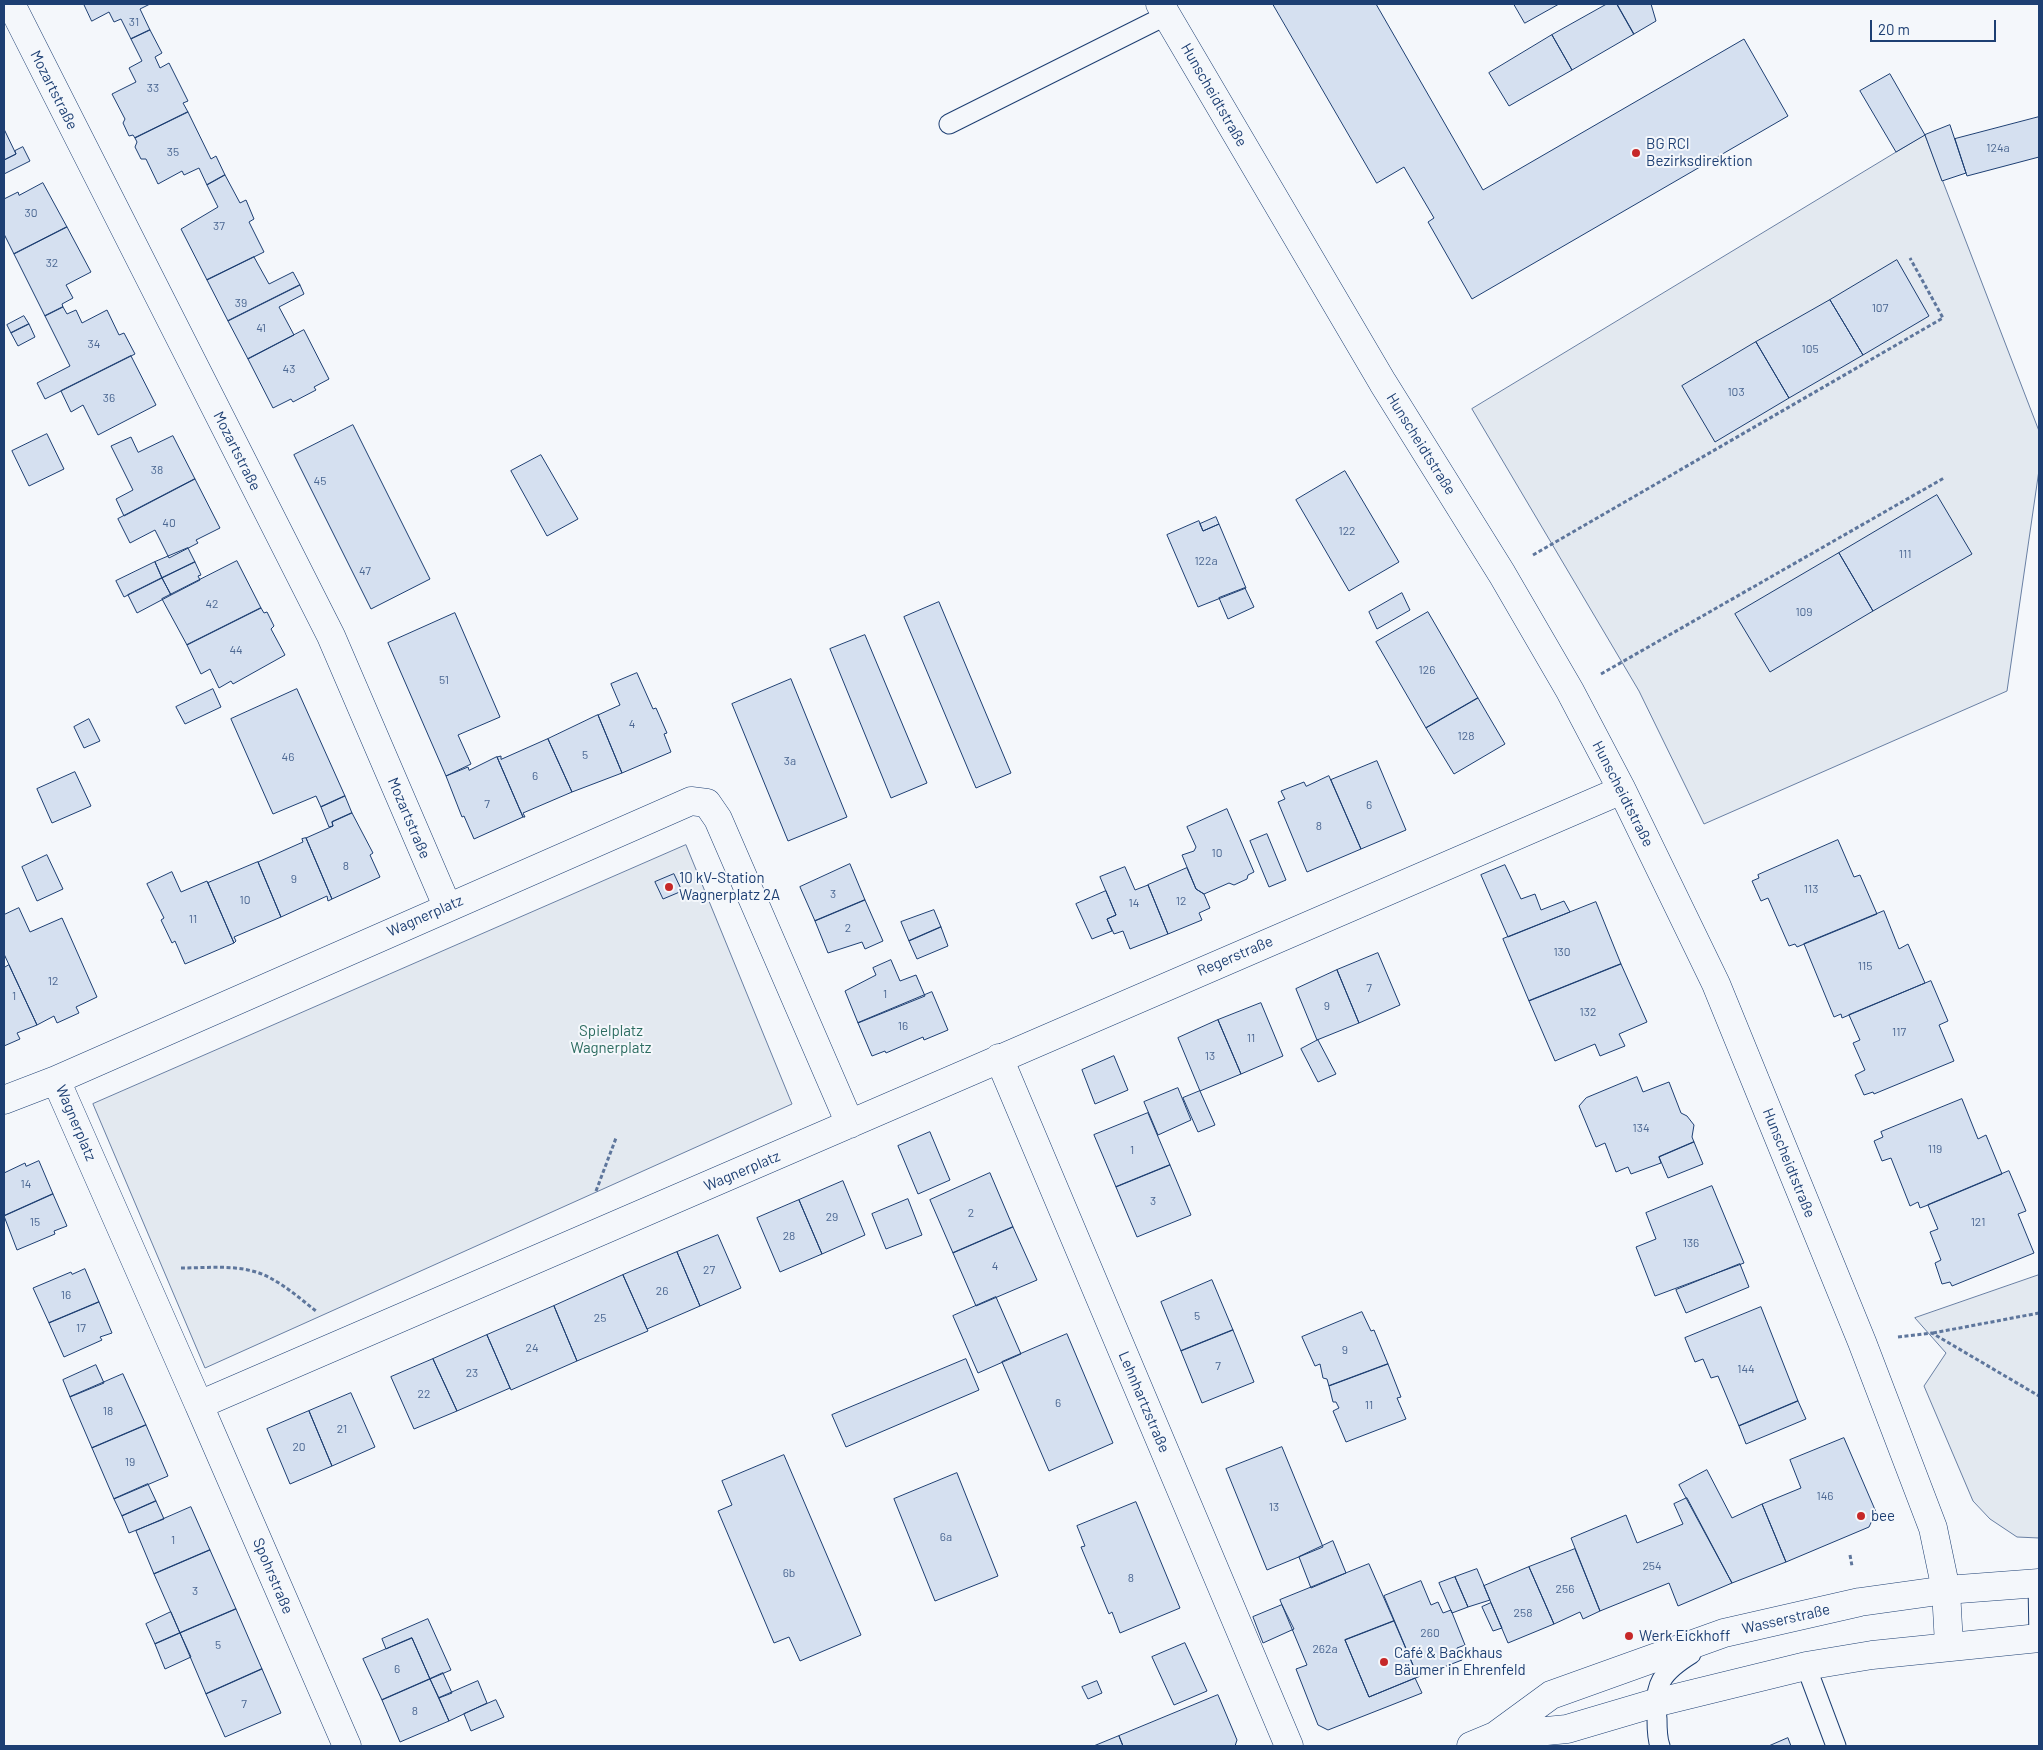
<!DOCTYPE html>
<html>
<head>
<meta charset="utf-8">
<style>
	body { margin:0 }
	#map { position:relative; width:2043px; height:1750px; overflow:hidden; background:#f4f7fb; font-family:Barlow,sans-serif }
	canvas { display:block }
	.frame { position:absolute; inset:0; border:5px solid #1d3f73; pointer-events:none }
	.scale { position:absolute; left:1870px; top:20px; width:126px; height:22px; box-sizing:border-box; border:2px solid #1d3f73; border-top:0; padding-left:6px; font-size:15px; line-height:18px; white-space:nowrap; color:#1d3f73; -webkit-text-stroke:4px #f4f7fb; paint-order:stroke }
</style>
</head>
<body>
<div id="map">
<canvas width="2043" height="1750"></canvas>
<div class="frame"></div>
<div class="scale">20 m</div>
</div>
<script>
const context = document.querySelector('canvas').getContext('2d');
context.lineJoin = 'round';
function paint(path, color) { context.fillStyle = color; context.fill(path, 'evenodd'); }
function trace(path, color, width, dash) { context.strokeStyle = color; context.lineWidth = width; context.lineCap = dash ? 'butt' : 'round'; context.setLineDash(dash || []); context.stroke(path); }
function drawText(font, color, halo, rows, align = 'center') {
  context.font = font + ' Barlow,sans-serif'; context.lineWidth = 4; context.setLineDash([]); context.textBaseline = 'middle'; context.strokeStyle = halo; context.fillStyle = color; for (const [text, x, y, turn = 0] of rows) {
    context.save(); context.translate(x, y); context.rotate((+turn || 0) * Math.PI / 180); context.textAlign = isNaN(turn) ? turn : align; if (halo) context.strokeText(text, 0, 0); context.fillText(text, 0, 0); context.restore();
  }
}
const green = new Path2D(`
	M1925,135L2039,431V470L2007,691L1704,824L1639,691L1472,409Z
	M686,845L792,1104L205,1368L93,1104Z
	M2039,1275V1538L2017,1537L1990,1519L1973,1501L1924,1386L1946,1353L1915,1318Z`);
paint(green, '#e3e9f0');
trace(green, '#687fa3', 1);
const building = new Path2D(`
	M84,4H150L140,9L150,30L131,39L121,19L114,22L109,12L92,21Z
	M1273,4H1376L1483,190L1744,39L1788,116L1472,299L1428,222L1434,218L1404,167L1377,183Z
	M1514,4H1559L1525,23Z
	M1607,4H1617L1634,34L1572,70L1552,35Z
	M1617,4H1651L1656,21L1634,34Z
	M150,30L162,53L155,57L160,68L169,63L188,101L183,103L188,112L135,138L133,135L129,136L123,123L125,119L112,94L136,82L129,68L142,61L131,39Z
	M1552,35L1572,70L1509,106L1489,73Z
	M1890,74L1925,135L1896,152L1860,91Z
	M188,112L211,159L216,156L225,175L207,185L199,168L184,175L182,171L158,184L146,159H141L135,147L137,142L135,138Z
	M2039,117V157L1967,176L1955,139Z
	M1950,125L1966,173L1942,181L1925,135Z
	M4,129L16,154L4,160Z
	M23,147L30,161L4,174V160L16,154L15,151Z
	M225,175L240,203L246,200L254,219L249,222L264,252L207,280L181,229L218,207L207,185Z
	M43,183L67,227L14,254L4,234V199L18,192L19,195Z
	M67,227L91,272L66,285L73,298L62,304L63,307L45,316L14,254Z
	M254,257L269,284L293,272L300,285L228,321L207,280Z
	M1897,260L1929,316L1863,355L1830,300Z
	M300,285L304,294L279,307L294,335L248,359L228,321Z
	M1830,300L1863,355L1789,398L1756,342Z
	M63,307L67,314L76,310L82,323L107,310L119,335L124,333L135,354L45,399L37,383L70,366L45,316Z
	M24,316L29,324L11,333L7,325Z
	M29,324L35,337L18,346L11,333Z
	M304,330L329,379L314,387L316,390L293,402L291,399L273,408L248,359Z
	M1756,342L1789,398L1715,442L1682,386Z
	M131,356L156,405L98,435L83,405L71,412L61,391Z
	M353,425L430,579L371,609L294,455Z
	M47,434L64,469L29,486L12,451Z
	M173,436L195,479L124,516L116,499L133,490L111,446L131,437L138,452Z
	M541,455L578,519L547,536L511,471Z
	M1345,471L1399,562L1349,591L1296,500Z
	M195,479L220,528L196,540L198,543L169,558L155,530L130,543L118,519Z
	M1937,495L1972,554L1873,611L1839,553Z
	M1216,517L1219,524L1203,531L1200,524Z
	M1199,521L1203,531L1219,524L1246,588L1198,607L1167,535Z
	M188,548L195,562L162,578L155,562Z
	M1839,553L1873,611L1770,672L1735,614Z
	M237,561L261,608L187,645L162,599Z
	M155,562L162,578L124,597L116,581Z
	M195,562L201,575L198,576L200,580L171,595L162,578Z
	M162,578L171,595L137,613L128,595Z
	M1245,588L1254,607L1228,619L1219,598Z
	M1402,593L1410,610L1377,629L1369,612Z
	M939,602L1011,773L976,788L904,617Z
	M261,608L264,613L267,612L274,626L271,629L285,655L233,684L231,681L219,688L210,669L201,674L187,645Z
	M1428,612L1478,698L1426,728L1376,642Z
	M455,613L500,717L458,735L471,764L446,776L388,643Z
	M865,635L927,783L891,798L830,649Z
	M637,673L653,709L656,708L667,733L664,734L671,752L622,773L598,715L620,705L611,684Z
	M791,679L847,817L788,841L732,704Z
	M213,689L221,707L185,724L176,707Z
	M297,689L345,796L321,807L316,796L273,814L231,719Z
	M1478,698L1505,744L1454,774L1426,728Z
	M598,715L622,773L572,792L548,739Z
	M89,719L100,741L84,748L74,727Z
	M548,739L572,792L523,813L525,817H523L497,757L501,756V759Z
	M497,757L523,817L474,839L464,816L462,817L446,776L468,767L469,770Z
	M1377,761L1406,830L1361,849L1331,780Z
	M75,772L91,806L52,823L37,789Z
	M1329,776L1361,849L1307,872L1278,802L1285,799L1281,791L1304,782L1306,786Z
	M345,796L352,813L332,822L333,826L329,827L321,807Z
	M1227,809L1254,872L1248,875L1247,879L1234,885L1229,883L1204,894L1196,889L1182,855L1194,851L1196,847L1187,827Z
	M352,813L373,853L370,855L380,877L332,899L306,838L333,826L332,822Z
	M1267,834L1286,880L1269,887L1250,841Z
	M306,838L332,899L328,901L327,896L281,917L258,862L303,842L302,839Z
	M1838,840L1854,877L1860,875L1877,914L1797,947L1795,944L1789,946L1768,898L1761,901L1752,881L1759,878L1758,875Z
	M47,855L63,889L37,901L22,867Z
	M258,862L281,917L234,937L236,941L234,943L208,883Z
	M850,864L865,900L815,921L800,887Z
	M1505,865L1521,899L1535,894L1541,910L1564,901L1570,912L1508,937L1481,875Z
	M1125,867L1135,890L1148,885L1168,934L1130,949L1123,931L1114,934L1107,919L1116,915L1100,877Z
	M1187,868L1196,889L1204,894L1210,908L1199,913L1202,920L1168,934L1148,885Z
	M172,872L181,892L207,881L234,943L185,964L175,941L172,943L161,920L164,918L147,884Z
	M674,874L682,891L663,899L655,882Z
	M1106,891L1116,915L1107,919L1112,931L1092,939L1076,904Z
	M865,900L883,941L865,949L862,942L828,953L815,921Z
	M1596,902L1621,964L1529,1001L1503,939Z
	M19,908L30,932L62,918L97,997L76,1007L79,1013L57,1023L54,1016L37,1025L4,954V915Z
	M934,910L941,927L909,941L901,922Z
	M1884,911L1899,949L1908,944L1925,983L1842,1018L1841,1014L1834,1017L1804,944Z
	M941,927L948,946L917,959L909,941Z
	M1378,953L1400,1005L1359,1023L1337,970Z
	M891,960L900,981L916,975L925,996L858,1023L845,991L876,975L873,968Z
	M1621,964L1647,1022L1619,1034L1625,1046L1600,1056L1595,1044L1555,1061L1529,1001Z
	M9,965L37,1025L17,1033L20,1039L4,1046V968Z
	M1337,970L1359,1023L1317,1040L1296,989Z
	M1931,981L1948,1021L1939,1025L1954,1061L1874,1094L1873,1092L1864,1095L1855,1075L1865,1070L1853,1043L1860,1040L1849,1015Z
	M932,992L948,1030L924,1040L923,1037L886,1053L885,1051L872,1056L858,1023Z
	M1261,1003L1283,1056L1241,1074L1218,1020Z
	M1218,1020L1241,1074L1200,1091L1178,1038Z
	M1318,1040L1336,1074L1318,1082L1301,1049Z
	M1114,1056L1128,1090L1095,1104L1082,1070Z
	M1637,1077L1643,1092L1669,1082L1681,1113L1687,1116L1694,1125L1692,1137L1694,1142L1659,1157L1661,1163L1631,1174L1628,1167L1616,1172L1605,1143L1596,1147L1579,1106L1586,1098Z
	M1178,1088L1191,1120L1158,1135L1144,1102Z
	M1200,1091L1215,1125L1198,1132L1183,1098Z
	M1962,1099L1978,1139L1986,1135L2002,1174L1928,1205L1920,1208L1918,1202L1910,1206L1891,1158L1882,1161L1874,1141L1883,1137L1881,1132Z
	M1148,1113L1170,1165L1116,1187L1094,1135Z
	M930,1132L950,1180L918,1194L898,1146Z
	M1694,1142L1703,1164L1668,1178L1659,1157Z
	M39,1161L53,1194L4,1216V1173L25,1163L26,1166Z
	M1170,1165L1191,1215L1137,1237L1116,1187Z
	M2009,1171L2026,1211L2018,1214L2034,1253L1952,1286L1950,1282L1942,1284L1935,1263L1941,1260L1930,1232L1938,1229L1928,1205Z
	M990,1173L1013,1227L953,1253L930,1200Z
	M843,1181L865,1235L822,1254L799,1200Z
	M1712,1186L1744,1263L1655,1296L1636,1247L1656,1239L1646,1213Z
	M53,1194L67,1226L54,1231L55,1234L17,1250L4,1216Z
	M908,1199L922,1235L886,1249L872,1214Z
	M799,1200L822,1254L780,1272L757,1218Z
	M1013,1227L1037,1280L976,1306L953,1253Z
	M718,1235L741,1288L700,1306L677,1252Z
	M677,1252L700,1306L647,1329L623,1275Z
	M1740,1264L1749,1287L1686,1313L1676,1290Z
	M85,1269L99,1302L49,1323L33,1288L71,1272L72,1274Z
	M623,1275L648,1331L577,1361L554,1306Z
	M1212,1280L1233,1330L1181,1351L1161,1302Z
	M996,1297L1021,1354L978,1373L953,1316Z
	M99,1302L112,1333L100,1337L102,1340L64,1357L49,1323Z
	M554,1306L577,1361L511,1390L487,1335Z
	M1761,1307L1798,1401L1739,1426L1718,1376L1711,1378L1703,1359L1695,1362L1685,1338Z
	M1362,1312L1371,1331L1374,1330L1388,1364L1329,1386L1327,1379L1323,1378L1320,1364L1315,1366L1302,1337Z
	M1233,1330L1254,1382L1202,1403L1181,1351Z
	M1067,1334L1113,1443L1049,1471L1002,1362Z
	M487,1335L510,1388L457,1411L433,1359Z
	M433,1359L457,1411L414,1429L391,1377Z
	M966,1359L979,1390L846,1447L832,1415Z
	M1388,1364L1401,1397L1397,1398L1406,1419L1346,1442L1333,1411L1339,1408L1336,1402H1333L1329,1386Z
	M96,1365L104,1383L70,1397L63,1380Z
	M123,1374L146,1425L92,1448L70,1397Z
	M351,1393L375,1447L332,1466L309,1411Z
	M1798,1401L1806,1419L1746,1444L1739,1426Z
	M309,1411L332,1466L290,1484L267,1429Z
	M146,1425L168,1476L114,1499L92,1448Z
	M1844,1438L1876,1512L1869,1527L1786,1562L1762,1504L1801,1488L1790,1460Z
	M1282,1447L1323,1547L1267,1570L1226,1469Z
	M784,1455L861,1635L800,1661L789,1637L774,1643L718,1511L732,1505L722,1481Z
	M1707,1470L1732,1518L1762,1504L1786,1562L1732,1583L1679,1485Z
	M957,1473L998,1576L935,1601L894,1499Z
	M148,1484L156,1501L122,1516L114,1499Z
	M1687,1498L1732,1583L1678,1606L1669,1583L1600,1611L1571,1538L1626,1515L1637,1543L1683,1524L1674,1504Z
	M156,1501L164,1519L129,1533L122,1516Z
	M1136,1502L1180,1608L1120,1633L1112,1612L1109,1614L1081,1547L1085,1546L1077,1526Z
	M191,1507L210,1550L154,1574L136,1531Z
	M1333,1541L1346,1573L1311,1588L1299,1557Z
	M1575,1549L1600,1611L1583,1619L1580,1612L1554,1624L1529,1567Z
	M210,1550L236,1609L180,1633L154,1574Z
	M1369,1564L1394,1621L1345,1640L1369,1697L1415,1678L1422,1693L1328,1730L1318,1725L1296,1669L1307,1665L1280,1600Z
	M1529,1567L1554,1624L1508,1643L1484,1586Z
	M1477,1569L1490,1600L1468,1607L1455,1577Z
	M1455,1577L1468,1607L1452,1613L1439,1583Z
	M1421,1581L1431,1605L1438,1602L1443,1613L1451,1610L1465,1645L1457,1648L1462,1660L1418,1677L1384,1596Z
	M1491,1603L1502,1628L1493,1631L1482,1607Z
	M1282,1605L1294,1629L1263,1643L1253,1617Z
	M236,1609L262,1669L206,1694L180,1633Z
	M171,1612L180,1633L155,1644L146,1624Z
	M428,1619L451,1670L430,1679L412,1638L386,1649L382,1639Z
	M1394,1621L1418,1677L1369,1697L1345,1640Z
	M180,1633L191,1657L165,1669L155,1644Z
	M412,1638L430,1679L382,1700L363,1659Z
	M1185,1643L1207,1691L1174,1705L1152,1657Z
	M262,1669L281,1713L225,1737L206,1694Z
	M443,1673L452,1693L439,1698L430,1679Z
	M430,1679L449,1721L400,1742L382,1700Z
	M478,1681L487,1703L449,1721L439,1698Z
	M1097,1681L1102,1693L1088,1699L1082,1687Z
	M1218,1695L1237,1740L1235,1746H1123L1119,1736Z
	M496,1700L504,1717L471,1731L464,1714Z
	M1119,1736L1123,1746H1094Z
	M1788,1738L1791,1746H1769Z`);
paint(building, '#d5e0f0');
trace(building, '#1d3f73', 1);
const service = new Path2D(`
	M949,124L1167,15
	M2038,1583L2039,1639
	M1806,1666L1836,1746
	M1660,1746C1657,1738 1657,1728 1657,1719C1653,1684 1662,1672 1691,1654`);
const minor = new Path2D(`
	M11,4L331,636L447,906
	M1160,4L1383,383L1502,574L1570,691L1622,790L1716,984L1862,1342L1933,1528L1946,1590L1949,1645
	M999,1058L1289,1746
	M4,1100L56,1080
	M850,1124L718,819L707,803L691,801L56,1080L199,1405C674,1201 1147,994 1622,790
	M199,1405L347,1746`);
const secondary = new Path2D(`
	M1495,1736L1567,1729L1655,1703L1806,1666L1872,1655L2039,1638
	M1471,1746L1495,1736L1551,1695L1724,1633L1860,1602L1946,1590L2039,1583`);
trace(service, '#1d3f73', 21);
trace(minor, '#1d3f73', 29);
trace(secondary, '#1d3f73', 29);
trace(new Path2D(`
	M1533,555L1943,318L1910,258
	M1601,674L1944,478
	M596,1191L616,1138
	M181,1268C211,1268 245,1263 272,1279C287,1287 302,1300 316,1311
	M1933,1333L2039,1313
	M1898,1337L1932,1333L2039,1396
	M1850,1555L1852,1566`), '#5e769c', 3, [4, 2.5]);
trace(service, '#f4f7fb', 19);
trace(minor, '#f4f7fb', 28);
trace(secondary, '#f4f7fb', 28);
for (const [x, y, r, color] of [
	[1636,153,5,"#c62828"],
	[669,887,5,"#c62828"],
	[1861,1516,5,"#c62828"],
	[1629,1636,5,"#c62828"],
	[1384,1662,5,"#c62828"]
]) { const dot = new Path2D(); dot.arc(x, y, r, 0, 2 * Math.PI); context.fillStyle = color; context.fill(dot); trace(dot, '#f4f7fb', 2); }
drawText('12px', '#4b6792', null, [
	["31",134,22],
	["33",153,88],
	["124a",1998,148],
	["35",173,152],
	["30",31,213],
	["37",219,226],
	["32",52,263],
	["39",241,303],
	["107",1880,308],
	["41",261,328],
	["34",94,344],
	["105",1810,349],
	["43",289,369],
	["103",1736,392],
	["36",109,398],
	["38",157,470],
	["45",320,481],
	["40",169,523],
	["122",1347,531],
	["111",1905,554],
	["122a",1206,561],
	["47",365,571],
	["42",212,604],
	["109",1804,612],
	["44",236,650],
	["126",1427,670],
	["51",444,680],
	["4",632,724],
	["128",1466,736],
	["5",585,755],
	["46",288,757],
	["3a",790,761],
	["6",535,776],
	["7",487,804],
	["6",1369,805],
	["8",1319,826],
	["10",1217,853],
	["8",346,866],
	["9",294,879],
	["113",1811,889],
	["3",833,894],
	["10",245,900],
	["12",1181,901],
	["14",1134,903],
	["11",193,919],
	["2",848,928],
	["130",1562,952],
	["115",1865,966],
	["12",53,981],
	["7",1369,988],
	["1",885,994],
	["1",14,996],
	["9",1327,1006],
	["132",1588,1012],
	["16",903,1026],
	["117",1899,1032],
	["11",1251,1038],
	["13",1210,1056],
	["134",1641,1128],
	["119",1935,1149],
	["1",1132,1150],
	["14",26,1184],
	["3",1153,1201],
	["2",971,1213],
	["29",832,1217],
	["15",35,1222],
	["121",1978,1222],
	["28",789,1236],
	["136",1691,1243],
	["4",995,1266],
	["27",709,1270],
	["26",662,1291],
	["16",66,1295],
	["5",1197,1316],
	["25",600,1318],
	["17",81,1328],
	["24",532,1348],
	["9",1345,1350],
	["7",1218,1366],
	["144",1746,1369],
	["23",472,1373],
	["22",424,1394],
	["6",1058,1403],
	["11",1369,1405],
	["18",108,1411],
	["21",342,1429],
	["20",299,1447],
	["19",130,1462],
	["146",1825,1496],
	["13",1274,1507],
	["6a",946,1537],
	["1",173,1540],
	["254",1652,1566],
	["6b",789,1573],
	["8",1131,1578],
	["256",1565,1589],
	["3",195,1591],
	["258",1523,1613],
	["260",1430,1633],
	["5",218,1645],
	["262a",1325,1649],
	["6",397,1669],
	["7",244,1704],
	["8",415,1711]
]);
drawText('15px', '#1d3f73', '#f4f7fb', [
	["Mozartstraße",54,90,63],
	["Hunscheidtstraße",1214,95,60],
	["Hunscheidtstraße",1421,444,58],
	["Mozartstraße",237,451,63],
	["Hunscheidtstraße",1623,794,63],
	["Mozartstraße",409,818,67],
	["Wagnerplatz",425,916,-24],
	["Regerstraße",1235,956,-23],
	["Wagnerplatz",76,1123,67],
	["Hunscheidtstraße",1789,1163,68],
	["Wagnerplatz",742,1171,-23],
	["Lehnhartzstraße",1144,1402,67],
	["Spohrstraße",273,1576,67],
	["Wasserstraße",1786,1619,-13]
]);
drawText('15px', '#1d3f73', '#f4f7fb', [
	["BG RCI",1646,144],
	["Bezirksdirektion",1646,161],
	["10 kV-Station",679,878],
	["Wagnerplatz 2A",679,895],
	["bee",1871,1516],
	["Werk Eickhoff",1639,1636],
	["Café & Backhaus",1394,1653],
	["Bäumer in Ehrenfeld",1394,1670]
], 'left');
drawText('15px', '#2c6c60', '#f4f7fb', [
	["Spielplatz",611,1031],
	["Wagnerplatz",611,1048]
]);
</script>
</body>
</html>
